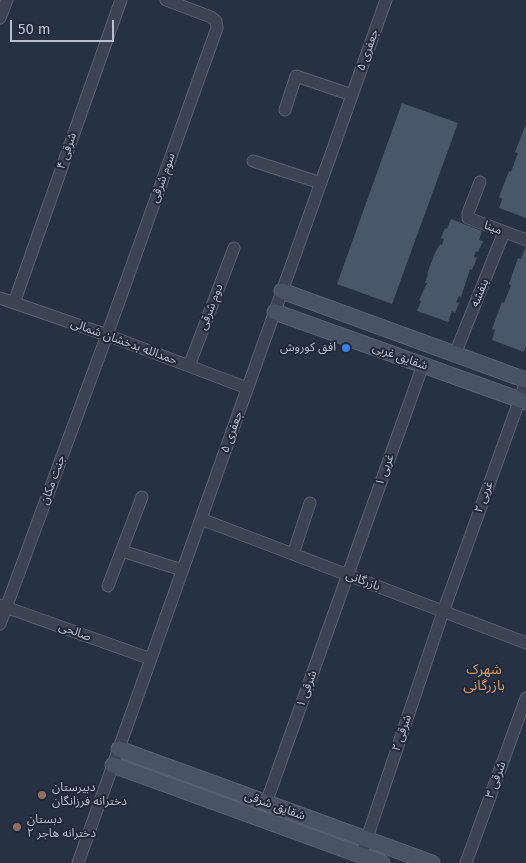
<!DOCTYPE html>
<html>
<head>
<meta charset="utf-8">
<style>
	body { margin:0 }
	#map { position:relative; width:526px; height:863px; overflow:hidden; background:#263244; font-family:"Fira Sans",sans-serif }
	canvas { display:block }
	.scale { position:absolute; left:10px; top:20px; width:104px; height:22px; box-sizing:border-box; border:2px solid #b8c0cd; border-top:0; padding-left:6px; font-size:15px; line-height:18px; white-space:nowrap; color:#b8c0cd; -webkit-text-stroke:4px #202939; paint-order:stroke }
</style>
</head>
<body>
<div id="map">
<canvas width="526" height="863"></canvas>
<div class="scale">50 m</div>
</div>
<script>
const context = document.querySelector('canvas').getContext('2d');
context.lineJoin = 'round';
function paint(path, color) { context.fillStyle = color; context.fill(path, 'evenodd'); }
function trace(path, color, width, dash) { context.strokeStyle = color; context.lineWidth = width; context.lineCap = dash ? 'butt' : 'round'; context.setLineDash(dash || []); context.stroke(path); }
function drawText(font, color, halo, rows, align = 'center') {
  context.font = font + ' "Fira Sans","Noto Sans Arabic",sans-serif'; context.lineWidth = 4; context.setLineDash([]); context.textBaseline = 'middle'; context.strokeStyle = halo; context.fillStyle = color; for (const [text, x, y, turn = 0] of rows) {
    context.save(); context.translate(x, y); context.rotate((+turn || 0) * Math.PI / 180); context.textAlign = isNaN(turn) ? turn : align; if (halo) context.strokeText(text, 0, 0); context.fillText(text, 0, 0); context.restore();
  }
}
paint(new Path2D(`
	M402,103L458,123L392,304L337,284Z
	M526,124V218L499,208L502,199L499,197L509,171L511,172L518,153L515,152Z
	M451,219L482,231L479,240L483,241L478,252L476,251L474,257L477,258L472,270L470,269L461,297L459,296L456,302L459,303L455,313L452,311L448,322L417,311L421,301L419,300L427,283H425L428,274H427L435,253L440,244L442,245L444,239L441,238L445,228L447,229Z
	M526,246V346L524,352L492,340L495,330L492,329L502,302L504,303L511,285L509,284L518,258L521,259Z`), '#4a566a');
const street = new Path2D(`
	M0,18L7,0
	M285,110L296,76L352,95
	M253,161L321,183
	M480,182L468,213V218L526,240
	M0,298L107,335L247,388
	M14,303L121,0
	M455,354L504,232
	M189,366L234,248
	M201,519L526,643
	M122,551L182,570
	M293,554L310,503
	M108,586L142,497
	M0,605L151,659
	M0,624L107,335L217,28L216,21L211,17L166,0
	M266,803L423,365
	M364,847L443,612L526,382
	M78,863L386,0
	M466,863L526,698`);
const secondary = new Path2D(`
	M282,291L526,380
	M275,312L526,402
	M119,749L432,863
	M113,765L382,863`);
trace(street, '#596271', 13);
trace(secondary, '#596271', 17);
trace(street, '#3b4453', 11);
trace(secondary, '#495366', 15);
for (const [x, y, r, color] of [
	[346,348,5,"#3f7fe0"],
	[42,795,5,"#8d6e63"],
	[17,827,5,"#8d6e63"]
]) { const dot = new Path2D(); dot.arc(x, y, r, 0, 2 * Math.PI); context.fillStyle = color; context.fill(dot); trace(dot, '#202939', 2); }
drawText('12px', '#b8c0cd', '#202939', [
	["جعفری ۵",368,50,-70],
	["۴ شرقی",67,151,-71],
	["سوم شرقی",163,178,-70],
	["مینا",493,228,20],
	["بنفشه",480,293,-68],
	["دوم شرقی",211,307,-69],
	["حمدالله بدخشان شمالی",124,342,20],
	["شقایق غربی",400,357,20],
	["جعفری ۵",232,432,-70],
	["۱ غربی",385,470,-70],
	["جنت مکان",53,480,-70],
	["۲ غربی",484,497,-70],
	["بازرگانی",363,581,21],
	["صالحی",75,632,20],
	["۱ شرقی",307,689,-70],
	["۲ شرقی",402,733,-71],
	["۳ شرقی",496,780,-70],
	["شقایق شرقی",275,806,20]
]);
drawText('12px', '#b8c0cd', '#202939', [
	["افق کوروش",336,348,"right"],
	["دبیرستان",52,788],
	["دخترانه فرزانگان",52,802],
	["دبستان",27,820],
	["دخترانه هاجر ۲",27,834]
], 'left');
drawText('14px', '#d99c67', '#202939', [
	["شهرک",484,670],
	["بازرگانی",484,686]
]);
</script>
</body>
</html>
